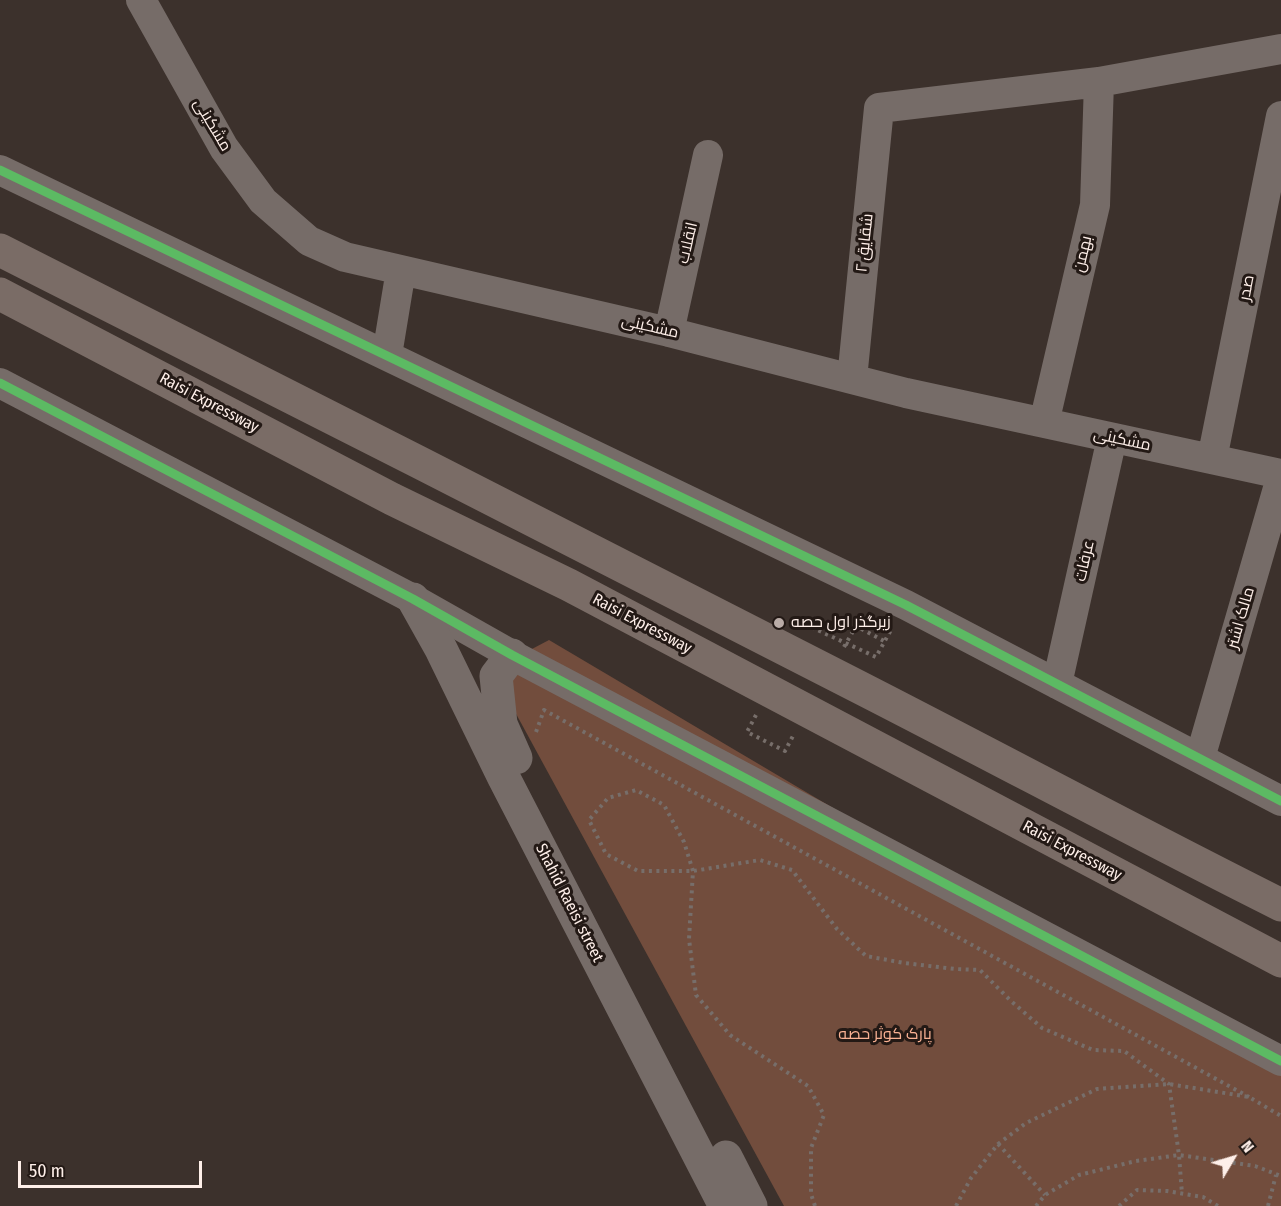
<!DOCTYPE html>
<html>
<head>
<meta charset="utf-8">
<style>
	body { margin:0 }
	#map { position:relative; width:1281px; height:1206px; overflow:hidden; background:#3c312c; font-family:"Fira Sans Condensed",sans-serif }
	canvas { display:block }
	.north { position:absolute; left:1203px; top:1128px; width:60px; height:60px; -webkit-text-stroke:4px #231915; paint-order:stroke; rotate:52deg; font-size:16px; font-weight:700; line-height:24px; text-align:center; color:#feefe9 }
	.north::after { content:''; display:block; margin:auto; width:21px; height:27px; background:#feefe9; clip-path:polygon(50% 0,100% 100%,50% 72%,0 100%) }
	.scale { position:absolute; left:18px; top:1161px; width:184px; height:27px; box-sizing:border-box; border:3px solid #feefe9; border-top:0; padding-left:8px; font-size:18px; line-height:21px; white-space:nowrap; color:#feefe9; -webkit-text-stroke:4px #231915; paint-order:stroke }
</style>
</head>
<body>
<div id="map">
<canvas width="1281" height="1206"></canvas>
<div class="north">N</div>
<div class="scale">50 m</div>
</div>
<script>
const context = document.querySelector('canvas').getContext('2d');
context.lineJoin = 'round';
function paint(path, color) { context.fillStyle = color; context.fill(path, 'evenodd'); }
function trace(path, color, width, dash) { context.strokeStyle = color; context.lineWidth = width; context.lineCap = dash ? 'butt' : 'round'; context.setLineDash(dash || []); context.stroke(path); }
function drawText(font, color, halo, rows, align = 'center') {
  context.font = font + ' "Fira Sans Condensed",Cairo,sans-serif'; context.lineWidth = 6; context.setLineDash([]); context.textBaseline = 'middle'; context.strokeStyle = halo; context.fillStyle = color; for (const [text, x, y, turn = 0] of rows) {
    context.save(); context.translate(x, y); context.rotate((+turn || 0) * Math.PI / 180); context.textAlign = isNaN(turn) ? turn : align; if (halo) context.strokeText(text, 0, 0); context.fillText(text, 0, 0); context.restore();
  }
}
paint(new Path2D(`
	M549,640L1281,1073V1206H784L508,699L513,659Z`), '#724d3d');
trace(new Path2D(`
	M798,621L876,657L892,628
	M844,647L856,626L884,641
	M756,715L747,732L785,751L794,734
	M536,732L544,710L1249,1097
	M998,1144L1045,1195
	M815,1206L811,1194V1148L824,1115L808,1086L730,1035L696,995L689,939L693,871L684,842L664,805L636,790L608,798L589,820L606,854L638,871H693L760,860L792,870L837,929L866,956L904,963L955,969L980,970L1011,1001L1042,1028L1093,1050L1124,1051L1169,1084L1179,1155L1182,1194
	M956,1206L971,1178L998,1144L1026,1123L1097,1089L1169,1084L1249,1097L1281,1116
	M1036,1206L1045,1195L1079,1175L1136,1161L1179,1155L1255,1166L1281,1176
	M1119,1206L1137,1190L1167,1191L1203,1197L1218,1206
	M1268,1206L1276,1175`), '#776e6a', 4, [3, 4.5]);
trace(new Path2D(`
	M141,0L224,148L263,201L309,241L345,257L669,332L906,393L1281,474
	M0,170L906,605L1281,801
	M669,332L708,155
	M387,355L401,270
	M852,379L879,108L1099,82L1281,49
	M0,383L413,599L512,655L1281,1061
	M1044,423L1095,205L1099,82
	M1212,459L1281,116
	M1057,684L1112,438
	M1200,758L1281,478`), '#766c68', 30);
trace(new Path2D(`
	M413,599L441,649L504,778L725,1206
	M512,655L496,676L501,724L516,758
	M726,1157L751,1206`), '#766c68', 33);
trace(new Path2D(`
	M0,250C284,394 568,537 851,683C994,756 1137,833 1281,905
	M0,294L392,499L569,585L1281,961`), '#7a6c66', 33);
trace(new Path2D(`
	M0,170L906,605L1281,801
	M0,383L413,599L512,655L1281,1061`), '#5cba63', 9);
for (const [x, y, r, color] of [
	[779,623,6,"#baaca7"]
]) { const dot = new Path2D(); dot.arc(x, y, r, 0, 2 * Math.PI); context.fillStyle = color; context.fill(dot); trace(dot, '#231915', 2); }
drawText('16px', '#feefe9', '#231915', [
	["مشکینی",212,125,59],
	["انقلاب",688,243,-77],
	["شقایق ۲",865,243,-84],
	["بهمن",1083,254,-77],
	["صدر",1247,288,-79],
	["مشکینی",650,327,13],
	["Raisi Expressway",209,403,28],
	["مشکینی",1122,440,12],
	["عرفات",1085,561,-77],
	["مالک اشتر",1241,618,-74],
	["Raisi Expressway",642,624,28],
	["Raisi Expressway",1072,851,28],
	["Shahid Raeisi street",569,903,63]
]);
drawText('16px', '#feefe9', '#231915', [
	["زیرگذر اول حصه",791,623]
], 'left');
drawText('16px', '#f9b193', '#231915', [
	["پارک کوثر حصه",885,1035]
]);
</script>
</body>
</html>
